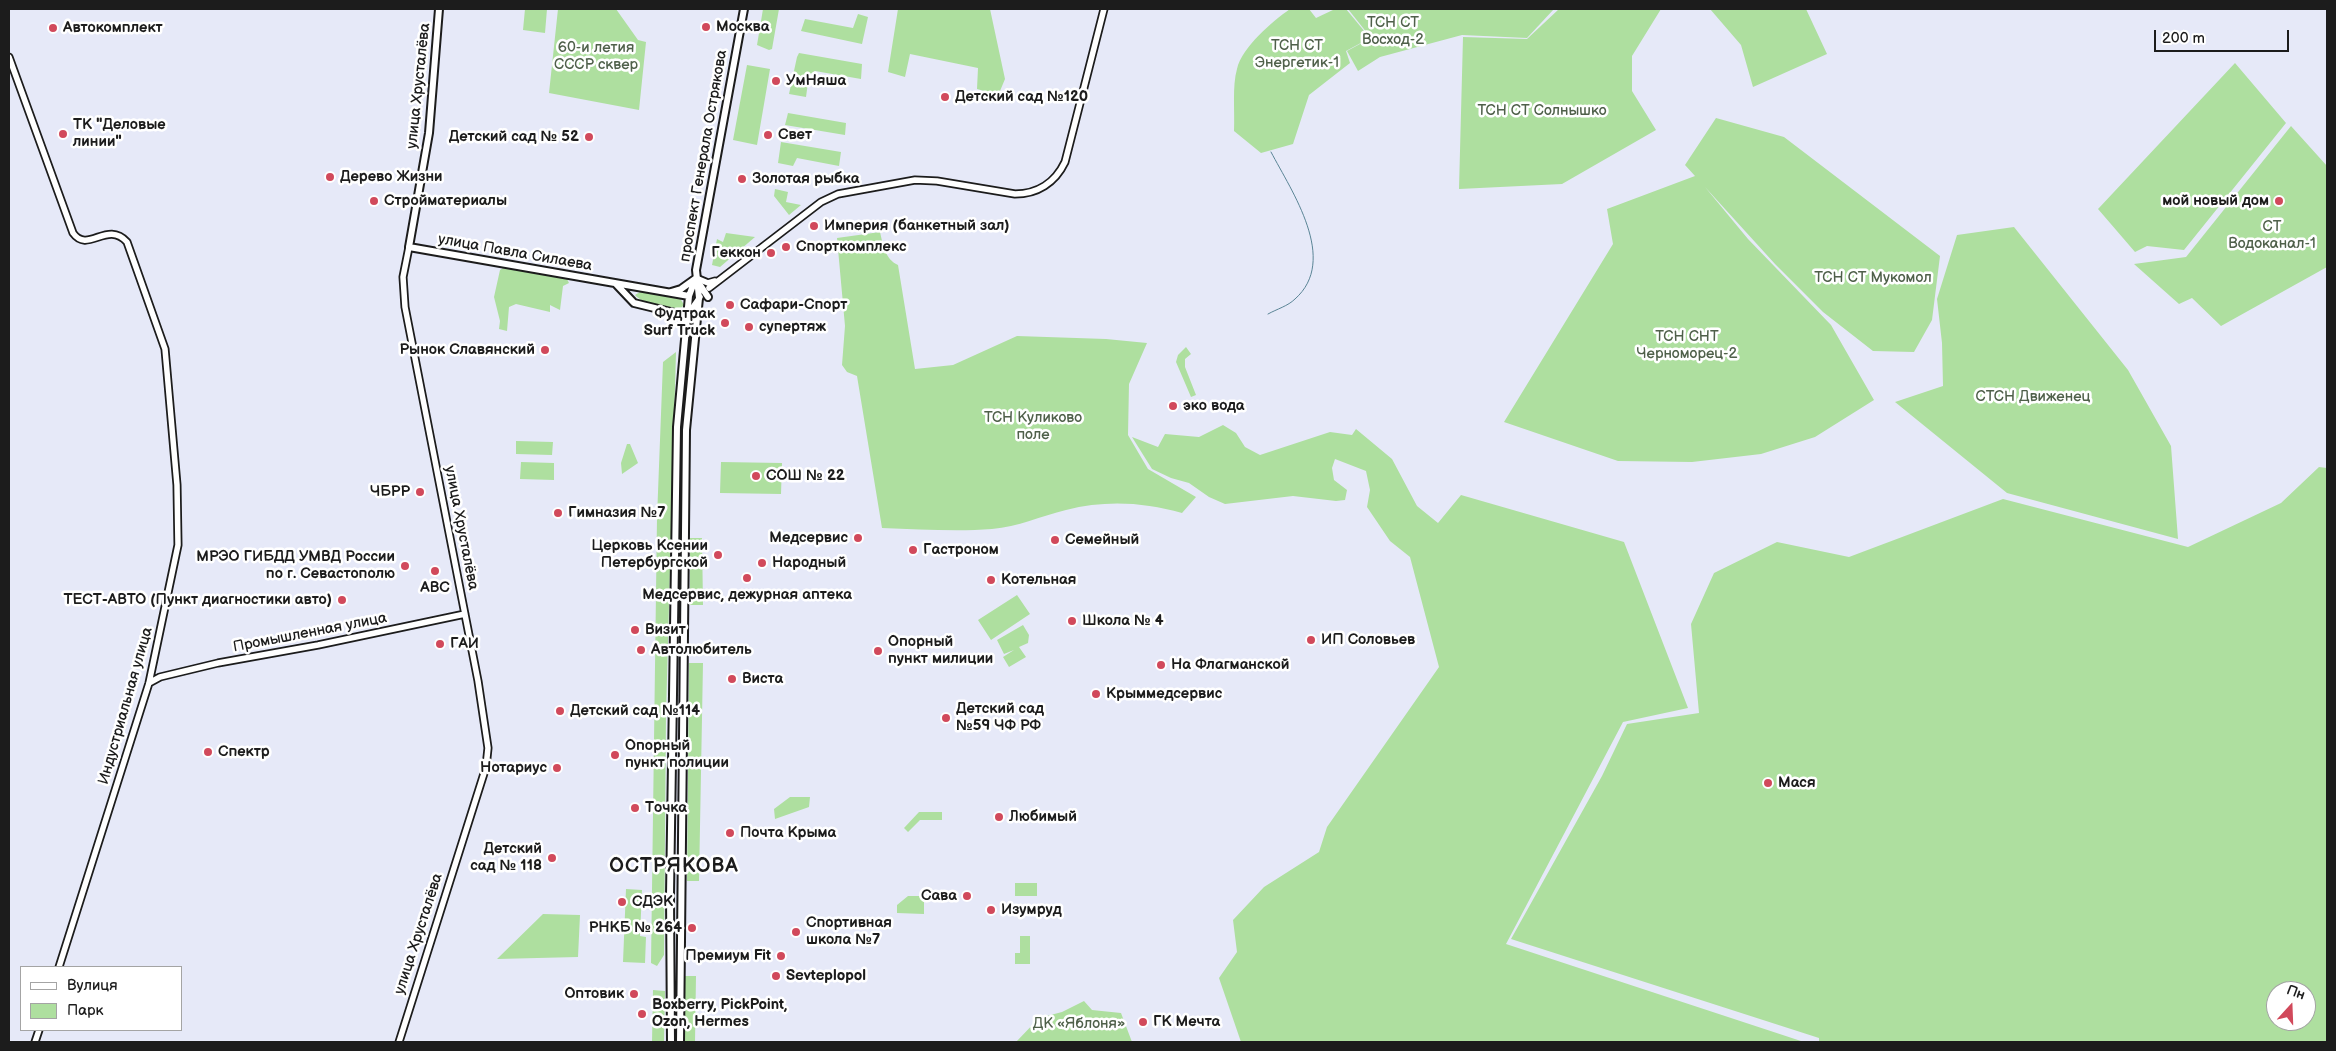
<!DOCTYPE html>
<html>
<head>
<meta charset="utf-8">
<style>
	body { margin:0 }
	#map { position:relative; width:2336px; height:1051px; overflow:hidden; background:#e6e9f8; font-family:"Balsamiq Sans",sans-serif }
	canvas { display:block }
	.frame { position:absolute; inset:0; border:10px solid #1c1c1c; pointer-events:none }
	.legend { position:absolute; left:20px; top:966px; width:162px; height:65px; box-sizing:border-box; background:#fff; border:1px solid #a4a4a4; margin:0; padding:6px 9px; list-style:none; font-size:15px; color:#1c1c1c }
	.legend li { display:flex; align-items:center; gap:10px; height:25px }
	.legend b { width:25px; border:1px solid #a4a4a4 }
	.north { position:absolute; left:2266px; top:981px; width:50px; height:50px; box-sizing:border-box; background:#fff; border:1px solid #a4a4a4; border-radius:50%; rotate:20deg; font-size:14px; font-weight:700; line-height:20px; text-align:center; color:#1c1c1c }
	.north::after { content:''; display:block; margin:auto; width:18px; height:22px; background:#d1495b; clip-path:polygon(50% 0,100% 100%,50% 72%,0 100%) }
	.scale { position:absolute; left:2154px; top:30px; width:135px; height:22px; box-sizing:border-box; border:2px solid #1c1c1c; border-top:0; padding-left:6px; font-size:15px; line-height:18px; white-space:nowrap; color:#1c1c1c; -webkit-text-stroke:4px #fff; paint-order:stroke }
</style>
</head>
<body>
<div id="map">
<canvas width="2336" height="1051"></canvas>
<div class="frame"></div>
<ul class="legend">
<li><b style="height:6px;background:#fff"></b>Вулиця</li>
<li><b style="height:14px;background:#aedf9f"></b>Парк</li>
</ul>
<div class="north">Пн</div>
<div class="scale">200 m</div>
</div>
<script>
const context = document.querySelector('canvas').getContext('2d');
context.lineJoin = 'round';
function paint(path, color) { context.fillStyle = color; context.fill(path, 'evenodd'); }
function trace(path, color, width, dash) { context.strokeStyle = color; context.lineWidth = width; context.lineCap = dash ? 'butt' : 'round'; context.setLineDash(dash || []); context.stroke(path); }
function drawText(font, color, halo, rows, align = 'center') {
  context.font = font + ' "Balsamiq Sans",sans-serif'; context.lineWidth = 5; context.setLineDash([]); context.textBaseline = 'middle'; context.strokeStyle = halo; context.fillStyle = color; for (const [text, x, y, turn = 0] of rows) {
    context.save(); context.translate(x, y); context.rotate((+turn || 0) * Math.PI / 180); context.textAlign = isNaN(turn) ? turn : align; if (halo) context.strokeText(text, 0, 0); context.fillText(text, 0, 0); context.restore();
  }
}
paint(new Path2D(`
	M525,9H547L545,33L523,30Z
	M558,9H616L638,40L646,42L639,110L549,93Z
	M763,9H779L772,49L769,50L757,45Z
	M898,9H990L1005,79L1000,91L995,94L977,89L978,68L910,54L905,77L888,72Z
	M1290,9H1309L1316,18L1335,9H1346L1370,38L1346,51L1350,63L1309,95L1293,144L1261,153L1234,131C1235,112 1232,86 1237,69C1242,47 1273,21 1290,9Z
	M1348,9H1554L1527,38L1462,35L1380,57L1358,71L1347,51L1371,38Z
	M1559,9H1661L1632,56V91L1656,130L1562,184L1459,189L1463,37L1527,39Z
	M1710,9H1806L1827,54L1753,87L1741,45Z
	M858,14L868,17L862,44L801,31L805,19L853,28Z
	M799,53L862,64L861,79L815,71L809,75L806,97L789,94L797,57Z
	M2235,63L2286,123L2184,250L2147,246L2135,252L2098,209Z
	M747,65L770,69L757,145L733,140Z
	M788,113L846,123L845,135L785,125Z
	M1716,118L1784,137L1940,256L1932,320L1914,352L1873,351L1823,312L1775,264L1705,187L1748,239L1831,325L1874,400L1815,437L1761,454L1692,462L1618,461L1504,422L1613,244L1607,209L1695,176L1685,165Z
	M2291,126L2327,166V267L2221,326L2192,298L2179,304L2134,264L2186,257Z
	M781,142L841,152L839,166L797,158L793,166L778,163Z
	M775,189L788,192L786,202L801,205L789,215L774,196Z
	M2014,227L2128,370L2171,446L2178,539L2007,493L1895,402L1943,386L1942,343L1937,299L1957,235Z
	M880,232C883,245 885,259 898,265L915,369L953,365L1017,336L1106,339L1147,343L1129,384L1128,435L1148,469L1196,497L1182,513C1143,502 1105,500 1066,510C1041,516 1018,527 992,529C956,532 918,529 882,528L857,376L847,372L842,365L845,326L837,238Z
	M726,233L755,237L720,267L712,265L717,239L723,242Z
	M503,268L567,279L569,283L563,286L560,310L550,305V312L516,304L509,307L507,331L499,329L500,321L494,297L500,270Z
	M640,292L680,298L684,305L680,309C667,306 643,305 635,295Z
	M1186,347L1191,354L1185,359V367L1196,395L1191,397L1176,362L1178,355Z
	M676,352L666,714L664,955L657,966L651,963L657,518L663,362Z
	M1223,425L1236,433L1245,447L1260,455L1330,432L1352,435L1356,429L1392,459L1417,506L1438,523L1461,495L1624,542L1688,708L1623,722L1506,944L1804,1042H1241L1219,978L1237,952L1233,920L1264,887L1319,852L1327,827L1439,667L1410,557L1390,541L1367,507L1370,490L1366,471L1335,459L1332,468L1334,480L1347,490L1345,500L1336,501L1293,496L1225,504L1209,497L1189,483L1171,478L1152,469L1132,437L1158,447L1165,434L1199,437Z
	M516,441L553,442L552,455L516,454Z
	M627,444H630L638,463L622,474L621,463Z
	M521,462L554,463V480L520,479Z
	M721,462L782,463L781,494L720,493Z
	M2319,467L2327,468V1042H1819V1038L1511,939L1602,776L1627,724L1699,713L1691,624L1714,573L1777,542L1849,557L2003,499L2188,547L2281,503ZM2276,991H2306V1021H2276Z
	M690,538H702L703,605H690Z
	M1017,595L1030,614L991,640L978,620Z
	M1023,625L1029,635L1028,643L1019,647L1026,657L1009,667L1003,657L1014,650L1004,654L997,640Z
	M689,663H703L699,881H687Z
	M790,797H810L809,807L775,819L774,809Z
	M919,812H942V820H920L908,832L904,828Z
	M1015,883H1037V896H1015Z
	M626,889L642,890L640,936L646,937L645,963L623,962Z
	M908,896H924V914L897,913V905Z
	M543,914L580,915L578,957L497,959Z
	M1020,936H1030V964H1015V953H1020Z
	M683,976H696L695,1042H683Z
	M653,990L665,991L664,1042H652Z
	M1084,1001L1092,1010L1121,1013L1132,1042H1016L1039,1018L1062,1012Z`), '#aedf9f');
trace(new Path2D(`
	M1268,314C1277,309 1288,306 1295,299C1339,260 1292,192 1271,152`), '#5a8495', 1);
const secondary = new Path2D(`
	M9,57L73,233C88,254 107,220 127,242L165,349L177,485L178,545L149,683L59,967
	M696,278L708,283L715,281
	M709,288L821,202L838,194L915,180L937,181L1015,194C1037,194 1055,183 1065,162L1104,9
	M688,314L700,297
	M149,683L160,677L218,663L318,645L465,614
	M35,1042L39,1030
	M399,1042L486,767L488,748L478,681L405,307L403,277L409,247`);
const primary = new Path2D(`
	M439,9L429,133L409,247L689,296
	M698,282L708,297
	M616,284L634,303L679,314H688
	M671,292L681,289L695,279
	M671,1042L670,895L677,427L689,296L695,280
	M680,1042L686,430L699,298L696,270L744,9`);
trace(secondary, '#1c1c1c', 9);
trace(primary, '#1c1c1c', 10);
trace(secondary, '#fff', 5.5);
trace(primary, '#fff', 6);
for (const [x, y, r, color] of [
	[706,27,5,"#d1495b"],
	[53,28,5,"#d1495b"],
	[776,81,5,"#d1495b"],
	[945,97,5,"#d1495b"],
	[63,134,5,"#d1495b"],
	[768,135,5,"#d1495b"],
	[589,137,5,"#d1495b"],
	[330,177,5,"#d1495b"],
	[742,179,5,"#d1495b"],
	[374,201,5,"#d1495b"],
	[2279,201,5,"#d1495b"],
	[814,226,5,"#d1495b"],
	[786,247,5,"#d1495b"],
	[771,253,5,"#d1495b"],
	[730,305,5,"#d1495b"],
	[725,323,5,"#d1495b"],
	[749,327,5,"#d1495b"],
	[545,350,5,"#d1495b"],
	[1173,406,5,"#d1495b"],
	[756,476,5,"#d1495b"],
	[420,492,5,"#d1495b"],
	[558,513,5,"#d1495b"],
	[858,538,5,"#d1495b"],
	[1055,540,5,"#d1495b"],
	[913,550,5,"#d1495b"],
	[718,555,5,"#d1495b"],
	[762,563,5,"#d1495b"],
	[405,566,5,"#d1495b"],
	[435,571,5,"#d1495b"],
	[747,578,5,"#d1495b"],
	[991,580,5,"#d1495b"],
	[342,600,5,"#d1495b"],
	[1072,621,5,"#d1495b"],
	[635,630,5,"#d1495b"],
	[1311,640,5,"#d1495b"],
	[440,644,5,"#d1495b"],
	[641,650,5,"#d1495b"],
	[878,651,5,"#d1495b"],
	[1161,665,5,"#d1495b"],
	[732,679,5,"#d1495b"],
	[1096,694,5,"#d1495b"],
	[560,711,5,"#d1495b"],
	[946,718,5,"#d1495b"],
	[208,752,5,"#d1495b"],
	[615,755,5,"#d1495b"],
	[557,768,5,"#d1495b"],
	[1768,783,5,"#d1495b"],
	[635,808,5,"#d1495b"],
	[999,817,5,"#d1495b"],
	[730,833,5,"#d1495b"],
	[552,858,5,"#d1495b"],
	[967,896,5,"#d1495b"],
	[622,902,5,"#d1495b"],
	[991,910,5,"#d1495b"],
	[692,928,5,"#d1495b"],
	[796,932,5,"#d1495b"],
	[781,956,5,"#d1495b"],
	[776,976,5,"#d1495b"],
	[634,994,5,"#d1495b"],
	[642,1014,5,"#d1495b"],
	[1143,1022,5,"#d1495b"]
]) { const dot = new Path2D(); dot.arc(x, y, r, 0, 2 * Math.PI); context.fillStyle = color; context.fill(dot); trace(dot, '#fff', 2); }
drawText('15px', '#4f604a', '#fff', [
	["ТСН СТ",1393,23],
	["Восход-2",1393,40],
	["ТСН СТ",1297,46],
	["Энергетик-1",1297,63],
	["60-и летия",596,48],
	["СССР сквер",596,65],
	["ТСН СТ Солнышко",1542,111],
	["СТ",2272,227],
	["Водоканал-1",2272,244],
	["ТСН СТ Мукомол",1873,278],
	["ТСН СНТ",1687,337],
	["Черноморец-2",1687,354],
	["СТСН Движенец",2033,397],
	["ТСН Куликово",1033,418],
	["поле",1033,435],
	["ДК «Яблоня»",1079,1024]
]);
drawText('bold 15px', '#1c1c1c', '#fff', [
	["Москва",716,27],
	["Автокомплект",63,28],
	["УмНяша",786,81],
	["Детский сад №120",955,97],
	["ТК \"Деловые",73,125],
	["линии\"",73,142],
	["Свет",778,135],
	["Детский сад № 52",579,137,"right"],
	["Дерево Жизни",340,177],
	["Золотая рыбка",752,179],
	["Стройматериалы",384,201],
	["мой новый дом",2269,201,"right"],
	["Империя (банкетный зал)",824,226],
	["Спорткомплекс",796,247],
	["Геккон",761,253,"right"],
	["Сафари-Спорт",740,305],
	["Фудтрак",715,314,"right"],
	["Surf Truck",715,331,"right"],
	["супертяж",759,327],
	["Рынок Славянский",535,350,"right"],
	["эко вода",1183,406],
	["СОШ № 22",766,476],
	["ЧБРР",410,492,"right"],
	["Гимназия №7",568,513],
	["Медсервис",848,538,"right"],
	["Семейный",1065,540],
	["Церковь Ксении",708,546,"right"],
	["Петербургской",708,563,"right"],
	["Гастроном",923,550],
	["МРЭО ГИБДД УМВД России",395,557,"right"],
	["по г. Севастополю",395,574,"right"],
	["Народный",772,563],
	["Котельная",1001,580],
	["АВС",435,588,"center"],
	["Медсервис, дежурная аптека",747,595,"center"],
	["ТЕСТ-АВТО (Пункт диагностики авто)",332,600,"right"],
	["Школа № 4",1082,621],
	["Визит",645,630],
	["ИП Соловьев",1321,640],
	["Опорный",888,642],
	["пункт милиции",888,659],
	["ГАИ",450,644],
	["Автолюбитель",651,650],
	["На Флагманской",1171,665],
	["Виста",742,679],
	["Крыммедсервис",1106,694],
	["Детский сад",956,709],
	["№59 ЧФ РФ",956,726],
	["Детский сад №114",570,711],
	["Опорный",625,746],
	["пункт полиции",625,763],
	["Спектр",218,752],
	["Нотариус",547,768,"right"],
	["Мася",1778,783],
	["Точка",645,808],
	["Любимый",1009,817],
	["Почта Крыма",740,833],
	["Детский",542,849,"right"],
	["сад № 118",542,866,"right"],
	["Сава",957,896,"right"],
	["СДЭК",632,902],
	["Изумруд",1001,910],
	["Спортивная",806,923],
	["школа №7",806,940],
	["РНКБ № 264",682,928,"right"],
	["Премиум Fit",771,956,"right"],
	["Sevteplopol",786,976],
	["Оптовик",624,994,"right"],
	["Boxberry, PickPoint,",652,1005],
	["Ozon, Hermes",652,1022],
	["ГК Мечта",1153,1022]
], 'left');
drawText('15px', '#1c1c1c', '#fff', [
	["улица Хрусталёва",419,86,-84],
	["проспект Генерала Острякова",704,156,-80],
	["улица Павла Силаева",515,253,10],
	["улица Хрусталёва",461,528,79],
	["Промышленная улица",310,633,-11],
	["Индустриальная улица",126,706,-74],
	["улица Хрусталёва",419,934,-72]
]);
context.letterSpacing = '1px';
drawText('bold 20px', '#1c1c1c', '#fff', [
	["ОСТРЯКОВА",674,867]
]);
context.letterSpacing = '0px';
</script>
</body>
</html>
